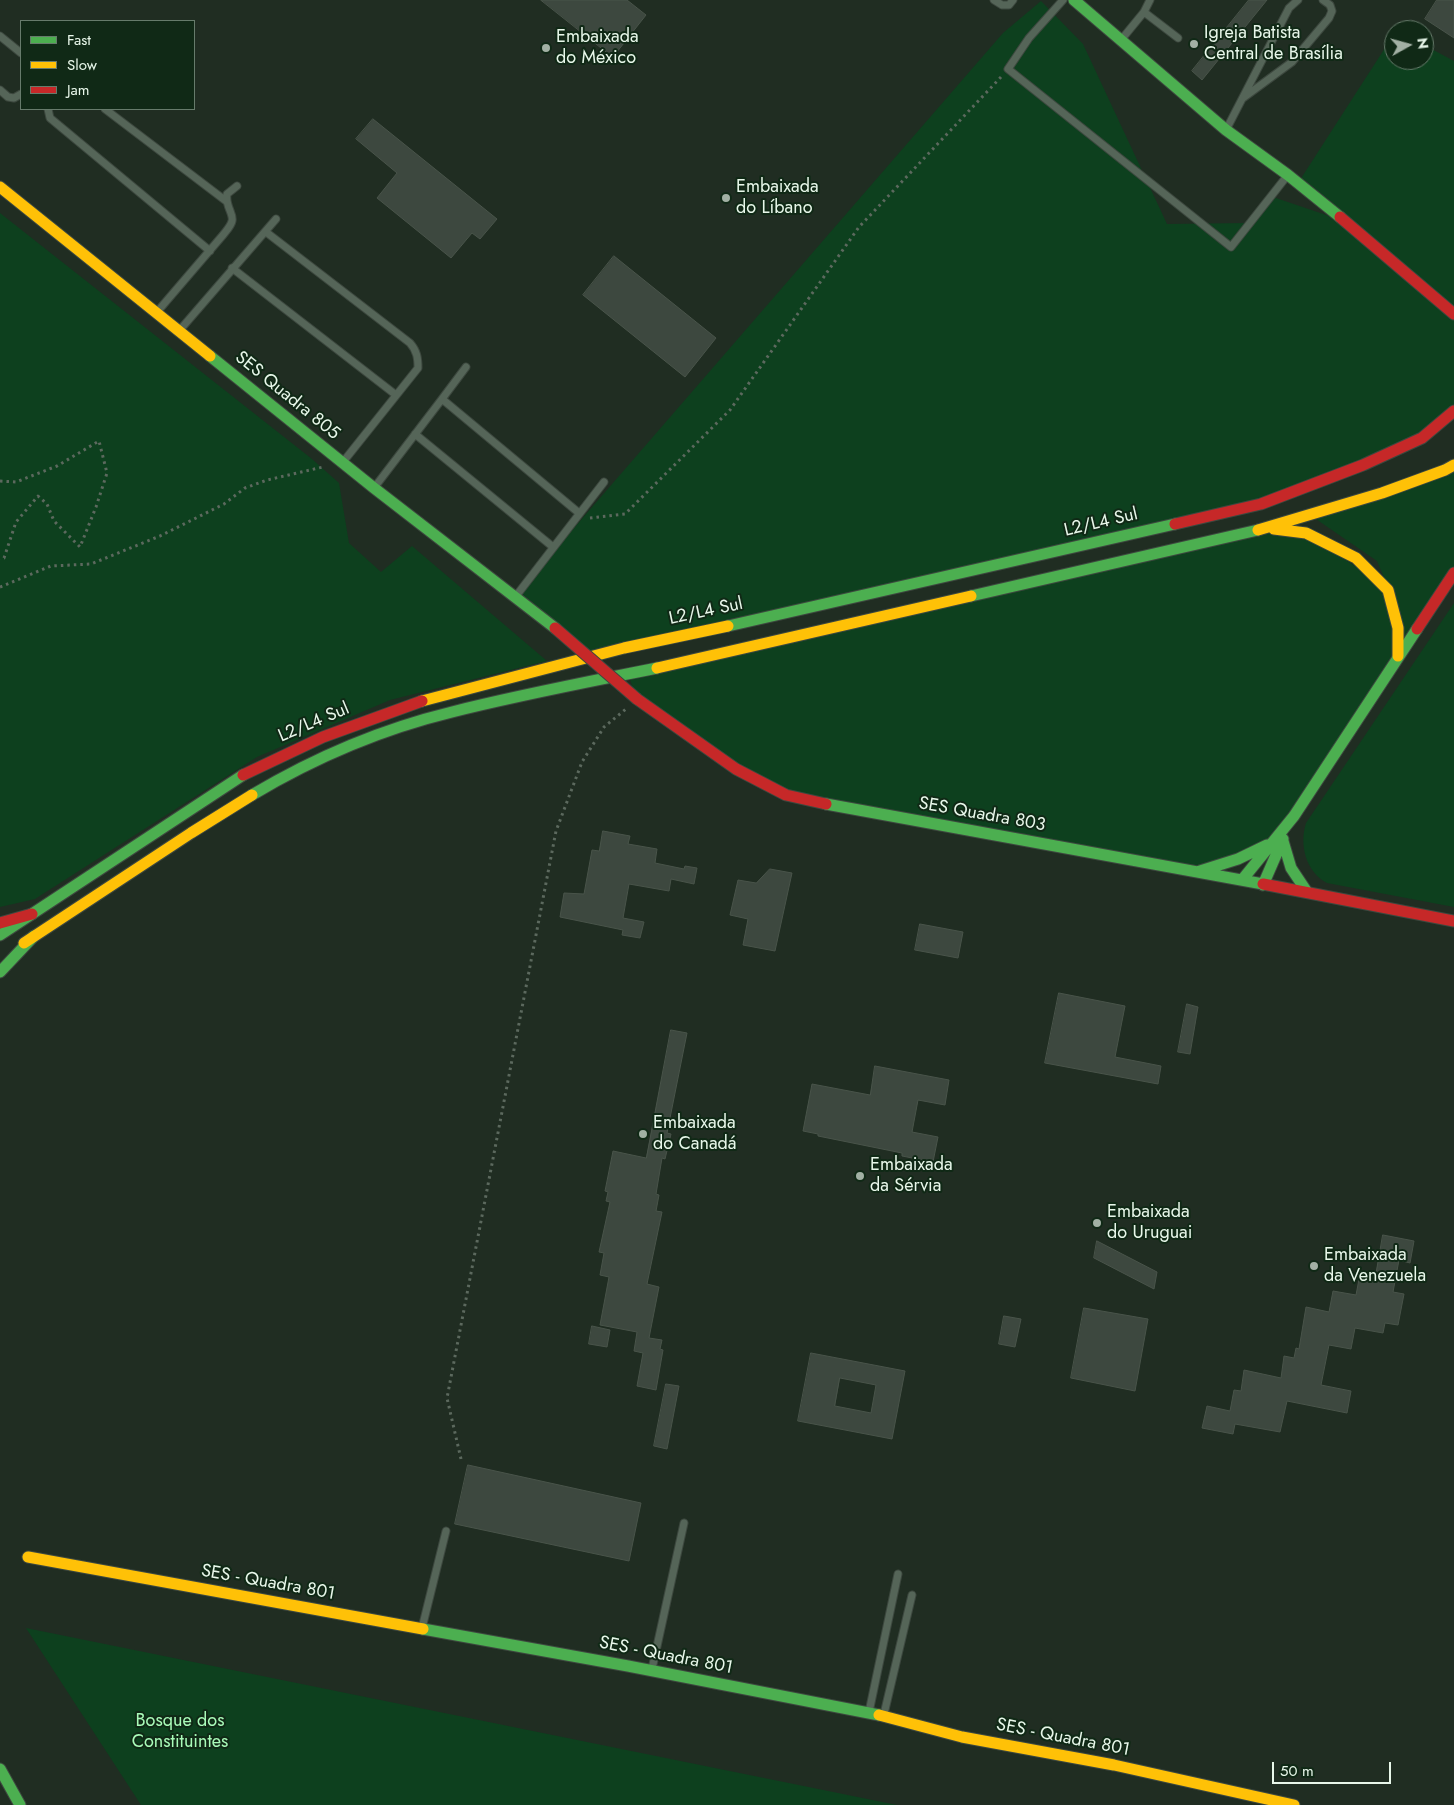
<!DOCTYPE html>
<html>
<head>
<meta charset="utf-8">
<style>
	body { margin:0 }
	#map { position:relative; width:1454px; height:1805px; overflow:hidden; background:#202d22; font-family:Jost,sans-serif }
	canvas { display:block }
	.legend { position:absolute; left:20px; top:20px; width:175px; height:90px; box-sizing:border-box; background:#102916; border:1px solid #667b6b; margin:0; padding:6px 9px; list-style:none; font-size:15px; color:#e8f7ea }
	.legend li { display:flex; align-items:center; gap:10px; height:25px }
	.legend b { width:25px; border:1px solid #667b6b }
	.north { position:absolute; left:1384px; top:20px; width:50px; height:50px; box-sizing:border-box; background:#102916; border:1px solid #667b6b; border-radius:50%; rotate:83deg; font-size:14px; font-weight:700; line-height:20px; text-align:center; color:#e8f7ea }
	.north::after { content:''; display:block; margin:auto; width:18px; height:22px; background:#a2b0a4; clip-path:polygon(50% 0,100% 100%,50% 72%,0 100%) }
	.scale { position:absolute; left:1272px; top:1762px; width:119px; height:22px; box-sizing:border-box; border:2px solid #e8f7ea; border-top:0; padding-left:6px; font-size:15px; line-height:18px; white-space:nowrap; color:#e8f7ea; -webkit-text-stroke:4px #102916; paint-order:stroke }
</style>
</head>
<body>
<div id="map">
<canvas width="1454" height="1805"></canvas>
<ul class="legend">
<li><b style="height:6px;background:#4caf50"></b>Fast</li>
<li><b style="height:6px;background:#ffc107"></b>Slow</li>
<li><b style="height:6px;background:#c62828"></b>Jam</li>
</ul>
<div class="north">N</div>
<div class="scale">50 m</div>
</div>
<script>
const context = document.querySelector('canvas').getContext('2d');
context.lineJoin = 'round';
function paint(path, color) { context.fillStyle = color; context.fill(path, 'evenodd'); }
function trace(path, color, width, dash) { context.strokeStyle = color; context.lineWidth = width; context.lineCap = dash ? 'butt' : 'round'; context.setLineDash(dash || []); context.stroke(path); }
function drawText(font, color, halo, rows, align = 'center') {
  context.font = font + ' Jost,sans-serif'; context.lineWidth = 4; context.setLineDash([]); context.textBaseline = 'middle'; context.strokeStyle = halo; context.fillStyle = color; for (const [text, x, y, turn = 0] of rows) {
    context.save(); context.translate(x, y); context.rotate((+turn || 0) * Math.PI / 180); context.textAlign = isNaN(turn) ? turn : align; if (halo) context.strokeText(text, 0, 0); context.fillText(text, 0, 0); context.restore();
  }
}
paint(new Path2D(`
	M1041,1L1083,44L1167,224L1250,223L1270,196L1344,221L1298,183L1394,34V60H1424V45L1454,61V411L1422,438L1261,504L594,655L515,596L1003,33Z
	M0,213L312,459L339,483L349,543L381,572L412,546L547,661L390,700L257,757L35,899L0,907Z
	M1454,465V573L1272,843L1196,873L786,795L637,699L628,674L1268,528L1306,533L1389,589L1377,561L1310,515Z
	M1454,603V907L1327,883C1306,872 1299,845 1306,823Z
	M26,1628L897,1805H141Z`), '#0d401e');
const building = new Path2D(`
	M541,0H627L646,15L613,57Z
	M1249,0H1267L1202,80L1192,71Z
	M1437,0H1454V38L1425,19Z
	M373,119L497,219L480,239L472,233L451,258L377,198L397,173L356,139Z
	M614,256L716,338L685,377L583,295Z
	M603,831L630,836L628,844L657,849L655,863L684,869L685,866L697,868L694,884L671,879L669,891L629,884L623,918L644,922L640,938L622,935L623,930L560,917L564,893L584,894L592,850L599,851Z
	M770,869L792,873L775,951L743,945L748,919L730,915L738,880L756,883Z
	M920,924L963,932L958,958L915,950Z
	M1059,993L1125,1006L1115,1057L1161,1066L1158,1084L1045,1063Z
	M1187,1004L1198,1007L1190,1054L1178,1052Z
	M671,1030L687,1033L667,1133L671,1134L665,1159L662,1158L656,1194L659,1195L656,1211L662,1212L647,1284L659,1287L649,1338L662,1340L660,1349L663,1350L656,1390L637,1386L643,1353L634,1351L637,1332L600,1325L609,1277L600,1275L604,1253L599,1252L610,1202L606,1201L608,1192L605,1191L613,1151L646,1158Z
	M875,1066L949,1080L945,1105L918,1100L912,1132L938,1137L933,1162L902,1156V1153L818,1136V1134L803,1131L812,1084L870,1095Z
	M1383,1235L1414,1241L1410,1263L1399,1260L1393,1292L1404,1294L1398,1325L1385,1323L1383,1333L1355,1328L1351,1349L1329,1345L1321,1385L1351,1391L1347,1413L1287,1401L1280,1432L1235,1424L1233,1434L1202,1428L1207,1406L1230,1411L1234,1390L1241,1391L1244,1370L1281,1378L1284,1356L1294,1358L1296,1348L1299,1349L1306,1307L1329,1312L1333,1291L1356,1295L1360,1274L1375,1277Z
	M1097,1241L1157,1272L1154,1289L1094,1258Z
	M1084,1308L1148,1319L1135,1391L1071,1378Z
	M1004,1316L1021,1319L1015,1347L999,1344Z
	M592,1326L610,1330L607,1347L589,1344Z
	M811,1353L905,1371L892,1439L798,1421ZM840,1378L876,1385L871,1413L835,1406Z
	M666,1384L679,1386L667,1449L654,1446Z
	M468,1465L641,1503L629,1561L455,1524Z`);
paint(building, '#3d483f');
trace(building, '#49544a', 1);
const lane = new Path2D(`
	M994,0L1002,5H1009L1013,0
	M1063,0L1029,38L1008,69L1231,247L1287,176
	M1144,12L1178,38
	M0,36L21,53
	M1121,40L1144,12L1150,0
	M0,90L8,97L14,98L21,94
	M1243,98L1292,62L1329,18L1332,11L1330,5L1323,0
	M48,109L50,118L210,251
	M105,109L226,201
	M1226,130L1289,8L1298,0
	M266,232L410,343C417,351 418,358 418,368L343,462
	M232,268L396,395
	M157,312L223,235C226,231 231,226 232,221C234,214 225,206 227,194L237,186
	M179,331L276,219
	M442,399L466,367
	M415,434L553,547
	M374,488L442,399L579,513
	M516,596L604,482
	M422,1628L446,1531
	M652,1669L684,1523
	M869,1712L898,1574
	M884,1714L912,1595`);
const fast = new Path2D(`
	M1074,0L1226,130L1288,175L1340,217
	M210,356L374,488L555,628
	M971,596L1258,530
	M728,626L1175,524
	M252,795C314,758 382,729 452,712C519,695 588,682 657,668
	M826,804L1263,884
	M1283,841L1291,868L1307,892
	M1200,871L1238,859L1267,845
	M1242,880L1294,816L1417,629
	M1263,885L1283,839
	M0,935L243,775
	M0,972L34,936
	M423,1629L628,1666L879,1715
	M0,1769L20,1805`);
const slow = new Path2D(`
	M0,187L210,356
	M1274,529L1306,533L1356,558L1388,590L1398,628V656
	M1258,530L1382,493L1445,470L1454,465
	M657,668L971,596
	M422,701L624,648L728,626
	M24,943L191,833L252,795
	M28,1557L423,1629
	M879,1715L962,1737L1114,1765L1294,1805`);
const jam = new Path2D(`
	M1340,217L1454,314
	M1175,524L1261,504L1363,465L1422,438L1454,411
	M1417,629L1454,573
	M637,699L736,769L786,795L826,804
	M243,775L323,737L422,701
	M1263,884L1454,921
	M0,923L32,914`);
trace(lane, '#3d483f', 9);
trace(fast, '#3d483f', 13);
trace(slow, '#3d483f', 13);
trace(jam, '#3d483f', 13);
trace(new Path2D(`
	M0,481L16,482L57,466L99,441L107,473L96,507L80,547L54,521L47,504L38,496L16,522L4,558L0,559
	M590,518L625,514L730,410L859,227L1001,77
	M0,587L51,566L91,564L160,536L224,504L245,488L267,480L323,467
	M461,1459L447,1398L556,831L582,762L604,727L626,709`), '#5c695e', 3, [2.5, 4]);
trace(lane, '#556558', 7);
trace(fast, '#4caf50', 11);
trace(slow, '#ffc107', 11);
trace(jam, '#c62828', 11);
const jamBridge = new Path2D(`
	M555,628L637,699`);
trace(jamBridge, '#3d483f', 13, []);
trace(jamBridge, '#c62828', 11);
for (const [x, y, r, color] of [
	[1194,44,5,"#a2b0a4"],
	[546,48,5,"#a2b0a4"],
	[726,198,5,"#a2b0a4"],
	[643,1134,5,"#a2b0a4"],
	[860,1176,5,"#a2b0a4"],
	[1097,1223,5,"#a2b0a4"],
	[1314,1266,5,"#a2b0a4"]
]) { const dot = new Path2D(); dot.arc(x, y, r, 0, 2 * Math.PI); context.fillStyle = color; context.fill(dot); trace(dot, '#102916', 2); }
drawText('18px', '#e8f7ea', '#102916', [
	["Igreja Batista",1204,34],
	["Central de Brasília",1204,55],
	["Embaixada",556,38],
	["do México",556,59],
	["Embaixada",736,188],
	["do Líbano",736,209],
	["Embaixada",653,1124],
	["do Canadá",653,1145],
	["Embaixada",870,1166],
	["da Sérvia",870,1187],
	["Embaixada",1107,1213],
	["do Uruguai",1107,1234],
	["Embaixada",1324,1256],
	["da Venezuela",1324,1277]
], 'left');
drawText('18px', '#e8f7ea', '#102916', [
	["SES Quadra 805",287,396,39],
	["L2/L4 Sul",1101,523,-13],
	["L2/L4 Sul",706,612,-12],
	["L2/L4 Sul",314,723,-23],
	["SES Quadra 803",982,815,10],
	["SES - Quadra 801",268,1583,10],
	["SES - Quadra 801",666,1656,11],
	["SES - Quadra 801",1063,1738,11]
]);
drawText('18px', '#a9fbb9', '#102916', [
	["Bosque dos",180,1722],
	["Constituintes",180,1743]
]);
</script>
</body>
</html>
